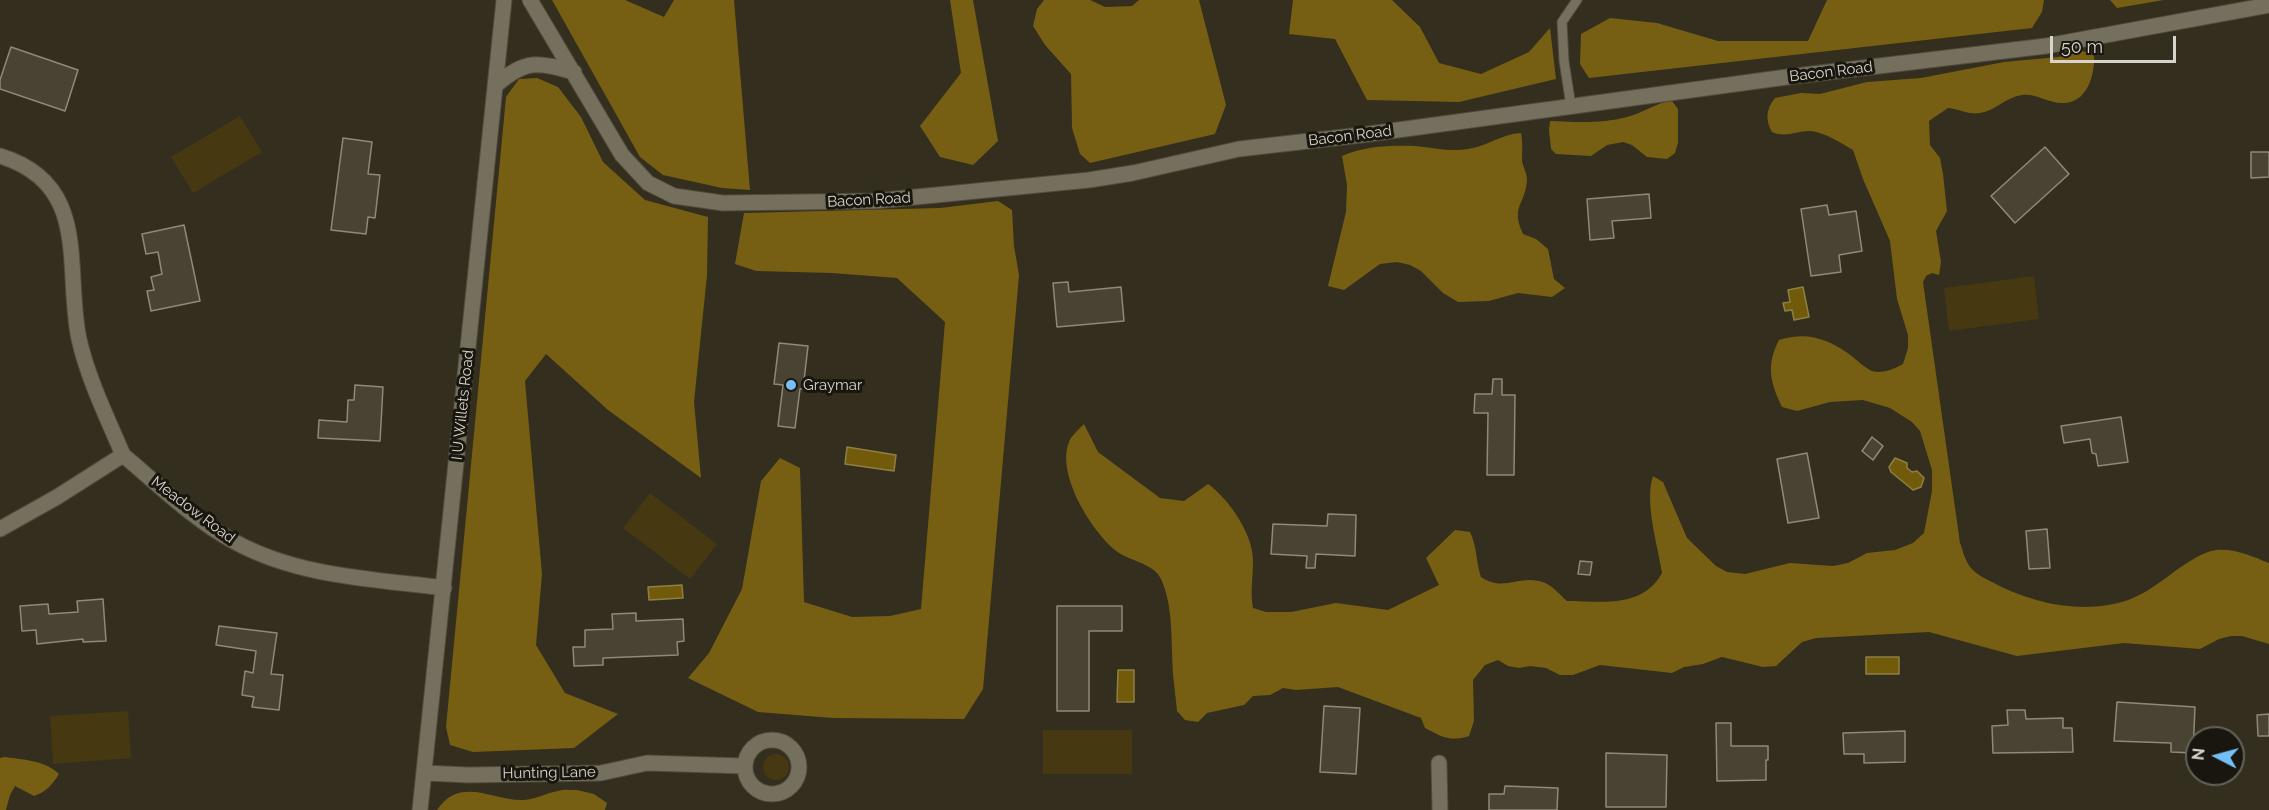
<!DOCTYPE html>
<html>
<head>
<meta charset="utf-8">
<style>
	body { margin:0 }
	#map { position:relative; width:2269px; height:810px; overflow:hidden; background:#332e1e; font-family:Raleway,sans-serif }
	canvas { display:block }
	.north { position:absolute; left:2185px; top:726px; width:60px; height:60px; box-sizing:border-box; background:#19160f; border:2px solid #65625a; border-radius:50%; rotate:276deg; font-size:16px; font-weight:700; line-height:24px; text-align:center; color:#d8d4cb }
	.north::after { content:''; display:block; margin:auto; width:21px; height:27px; background:#74c0f6; clip-path:polygon(50% 0,100% 100%,50% 72%,0 100%) }
	.scale { position:absolute; left:2050px; top:36px; width:126px; height:27px; box-sizing:border-box; border:3px solid #d8d4cb; border-top:0; padding-left:8px; font-size:18px; line-height:21px; white-space:nowrap; color:#d8d4cb; -webkit-text-stroke:4px #19160f; paint-order:stroke }
</style>
</head>
<body>
<div id="map">
<canvas width="2269" height="810"></canvas>
<div class="north">N</div>
<div class="scale">50 m</div>
</div>
<script>
const context = document.querySelector('canvas').getContext('2d');
context.lineJoin = 'round';
function paint(path, color) { context.fillStyle = color; context.fill(path, 'evenodd'); }
function trace(path, color, width, dash) { context.strokeStyle = color; context.lineWidth = width; context.lineCap = dash ? 'butt' : 'round'; context.setLineDash(dash || []); context.stroke(path); }
function drawText(font, color, halo, rows, align = 'center') {
  context.font = font + ' Raleway,sans-serif'; context.lineWidth = 6; context.setLineDash([]); context.textBaseline = 'middle'; context.strokeStyle = halo; context.fillStyle = color; for (const [text, x, y, turn = 0] of rows) {
    context.save(); context.translate(x, y); context.rotate((+turn || 0) * Math.PI / 180); context.textAlign = isNaN(turn) ? turn : align; if (halo) context.strokeText(text, 0, 0); context.fillText(text, 0, 0); context.restore();
  }
}
paint(new Path2D(`
	M240,116L262,152L193,193L171,157Z
	M2034,276L2039,319L1949,331L1944,288Z
	M650,493L717,544L690,579L623,528Z
	M128,711L131,758L53,764L50,716Z
	M1043,730H1132V774H1043Z
	M763 767a13 13 0 1 1 26 0a13 13 0 1 1-26 0Z`), '#463912');
paint(new Path2D(`
	M552,0H625L664,17L674,0H734L750,190L722,188L663,175L640,157Z
	M950,0H973L998,141L973,165L940,157L920,126L961,73Z
	M1044,0H1090L1105,7L1132,6L1139,0H1199L1226,105L1215,134L1090,163L1080,154L1072,128L1071,74L1045,45L1033,26L1037,9Z
	M1293,0H1392L1420,27L1439,63L1481,74L1529,52L1550,28L1556,79L1459,102L1367,100L1335,39L1289,34Z
	M1827,0H2044L2042,12L2032,28L1589,78L1580,64L1581,34L1610,18L1657,23L1718,41H1808Z
	M2110,0H2164L2117,8Z
	M2079,51L2088,52L2094,56C2095,75 2087,104 2062,103C2049,103 2035,93 2022,95C2006,97 1995,111 1980,113C1969,115 1959,109 1948,108L1929,121L1930,145L1940,158L1943,174L1947,211L1936,231L1941,262L1939,275L1932,273L1926,276L1923,282L1960,543C1963,551 1965,561 1971,568C1977,575 1986,579 1994,583C2033,604 2085,615 2128,600C2159,589 2182,560 2211,551C2230,546 2252,556 2269,563V644L2242,636H2231L2219,639L2200,649L2124,643L2017,656L1929,632L1816,638L1802,642L1776,666L1763,667L1722,657L1703,664L1684,667L1672,673L1600,665L1573,675H1560L1546,668L1530,666L1519,668L1508,666L1498,660L1485,665L1473,680L1474,721L1469,736C1450,742 1442,737 1425,728L1421,718L1338,687L1296,690L1283,688L1270,695L1253,696L1244,705L1207,713L1198,722L1185,720L1177,711C1176,701 1175,693 1174,683C1170,651 1175,609 1161,579C1154,563 1128,561 1115,550C1091,530 1056,474 1069,442C1071,436 1079,429 1084,424L1098,452L1160,498L1184,501L1208,484C1229,499 1254,535 1253,562C1253,578 1250,592 1253,608L1266,612H1291L1336,603L1388,610L1439,585L1426,558L1455,530L1470,532C1477,546 1476,562 1481,577C1504,593 1521,573 1545,583C1553,586 1560,595 1567,601C1602,601 1642,609 1662,573C1658,546 1644,502 1653,476L1663,482L1687,538L1716,566L1727,572L1745,574L1790,563L1833,566L1848,563L1867,553L1895,550L1913,543L1924,533L1932,491V470L1920,431L1912,422L1890,408L1863,400L1830,402L1797,411L1782,407C1770,382 1766,365 1779,340C1808,331 1829,339 1853,357C1858,361 1865,368 1872,371C1882,374 1894,369 1903,364L1908,348V335L1897,299L1890,241L1863,179L1853,150C1841,143 1824,132 1810,131C1796,131 1786,138 1772,132C1765,120 1766,109 1775,98L1801,93L1820,94L1867,82L1921,78L2004,62L2058,57L2070,55Z
	M537,78L558,87L581,117L603,162L645,200L708,217L707,275L694,402L701,478L608,410L546,354L525,381L542,574L536,645L565,693L618,714L574,748L473,752L450,745L446,727L506,97L519,79Z
	M1672,101L1678,109V143L1675,153L1667,159L1647,157L1632,145L1623,142L1607,145L1591,156L1556,154L1551,149L1549,130L1550,121C1576,122 1601,124 1627,117C1643,113 1657,102 1672,101Z
	M1521,133C1523,143 1522,151 1522,161C1523,167 1527,173 1527,179C1526,205 1510,205 1523,234L1536,239L1548,249L1554,279L1565,288L1552,297L1518,293L1489,301L1458,302L1443,293L1421,271L1410,265L1397,262L1380,264L1344,290L1328,286L1346,212L1347,185L1342,156C1364,146 1392,145 1416,146C1433,148 1451,152 1468,149C1487,146 1502,134 1521,133Z
	M998,201L1012,210L1014,246L1019,275L983,689L964,719L833,718L758,712L688,678L709,653L742,589L761,481L780,458L800,468L804,602L852,617L890,616L921,609L945,322L897,278L832,273L756,271L735,264L744,213L940,208Z
	M5,757C25,760 44,760 59,774C52,785 46,792 34,796L15,786L10,795L6,810H0V758Z
	M577,790L594,794L607,803L605,810H437C460,775 494,801 523,800C537,799 546,793 558,791C564,789 571,790 577,790Z`), '#765f12');
const water = new Path2D(`
	M1803,287L1809,317L1794,320L1792,310L1785,311L1783,303L1790,302L1788,290Z
	M847,447L896,455L894,471L845,464Z
	M1895,458L1907,463V468L1912,472L1917,471L1924,478L1921,487L1913,490L1891,472L1889,467Z
	M682,585L683,598L649,600L648,587Z
	M1866,657H1899V674H1866Z
	M1118,670H1134V702H1117Z`);
paint(water, '#715b0a');
trace(water, '#907f44', 1.5);
const building = new Path2D(`
	M11,47L78,70L65,111L0,89V80Z
	M343,138L372,142L368,174L380,175L375,218L368,217L366,234L331,230Z
	M2045,147L2069,174L2015,223L1991,196Z
	M2251,152H2269V177L2251,178Z
	M1649,194L1651,218L1612,221L1614,238L1590,240L1587,199Z
	M1827,205L1829,215L1856,211L1862,251L1839,255L1841,272L1811,276L1801,209Z
	M184,225L200,301L151,311L147,291L154,290L151,277L162,274L158,252L146,254L142,234Z
	M1068,282L1069,292L1121,287L1124,321L1057,327L1053,283Z
	M779,343L808,346L803,389H800L795,428L778,426L783,385L774,384Z
	M1493,379H1502V395H1515L1514,475H1487L1488,413H1474L1475,394H1492Z
	M355,385L383,387L380,441L318,438L319,420L347,422L348,400H354Z
	M2121,417L2128,462L2098,466L2096,454L2092,453L2090,439L2064,443L2061,426Z
	M1872,437L1883,446L1873,460L1862,451Z
	M1807,453L1819,518L1788,523L1777,459Z
	M1328,514L1356,515L1355,556L1316,554L1315,568H1306L1307,556L1271,554L1273,524L1327,526Z
	M2047,529L2050,568L2029,569L2026,531Z
	M1580,561L1592,562L1590,575L1578,574Z
	M103,599L106,641L83,642V639L37,644L36,630L22,631L20,606L48,604L49,614L78,612L77,601Z
	M1057,606H1122V631H1089V711H1057Z
	M636,613V621L683,619L684,641L677,642L678,655L603,658V665L574,666L573,647H585V630L613,629L612,614Z
	M219,626L277,633L271,674L283,675L279,710L252,707L254,697L242,695L245,671L253,673L256,651L216,645Z
	M2117,702L2195,707L2193,753L2171,752V743L2114,741Z
	M1324,706L1360,708L1356,774L1320,772Z
	M2007,710H2025L2026,719L2063,718V728H2072L2073,752L1993,753L1992,726L2008,725Z
	M2269,714V736H2258L2257,715Z
	M1716,723H1731V746H1768V760H1766V780L1717,781Z
	M1905,731V762L1864,763V754H1844L1843,733Z
	M1606,753L1667,755L1666,807H1606Z
	M1505,786L1558,788L1557,810H1489V794H1504Z`);
paint(building, '#494333');
trace(building, '#908977', 1.5);
const service = new Path2D(`
	M1571,106L1564,61L1562,22L1577,0`);
const minor = new Path2D(`
	M0,156C92,184 64,268 79,339C88,379 107,417 123,455L57,497L0,529
	M123,455C159,485 194,520 235,542C299,577 374,579 444,588
	M745 767a27 27 0 1 1 54 0a27 27 0 1 1-54 0Z
	M1439,763L1440,810
	M425,773L468,775L601,773L647,763L745,766`);
const tertiary = new Path2D(`
	M530,0L622,155L648,183L674,196L723,203L875,201L1089,180L1133,173L1239,149L1361,135L1787,77L2046,46L2269,5
	M496,85C526,59 537,62 574,72
	M420,810L504,0`);
trace(service, '#504b3e', 11);
trace(minor, '#504b3e', 17);
trace(tertiary, '#504b3e', 17);
trace(service, '#756f5d', 9);
trace(minor, '#756f5d', 15);
trace(tertiary, '#756f5d', 15);
for (const [x, y, r, color] of [
	[791,385,6,"#74c0f6"]
]) { const dot = new Path2D(); dot.arc(x, y, r, 0, 2 * Math.PI); context.fillStyle = color; context.fill(dot); trace(dot, '#19160f', 2); }
drawText('15px', '#d8d4cb', '#19160f', [
	["Bacon Road",1831,72,-7],
	["Bacon Road",1350,136,-7],
	["Bacon Road",869,200,-3],
	["I U Willets Road",463,405,-84],
	["Meadow Road",193,510,37],
	["Hunting Lane",549,773,-1]
]);
drawText('15px', '#d8d4cb', '#19160f', [
	["Graymar",803,385]
], 'left');
</script>
</body>
</html>
